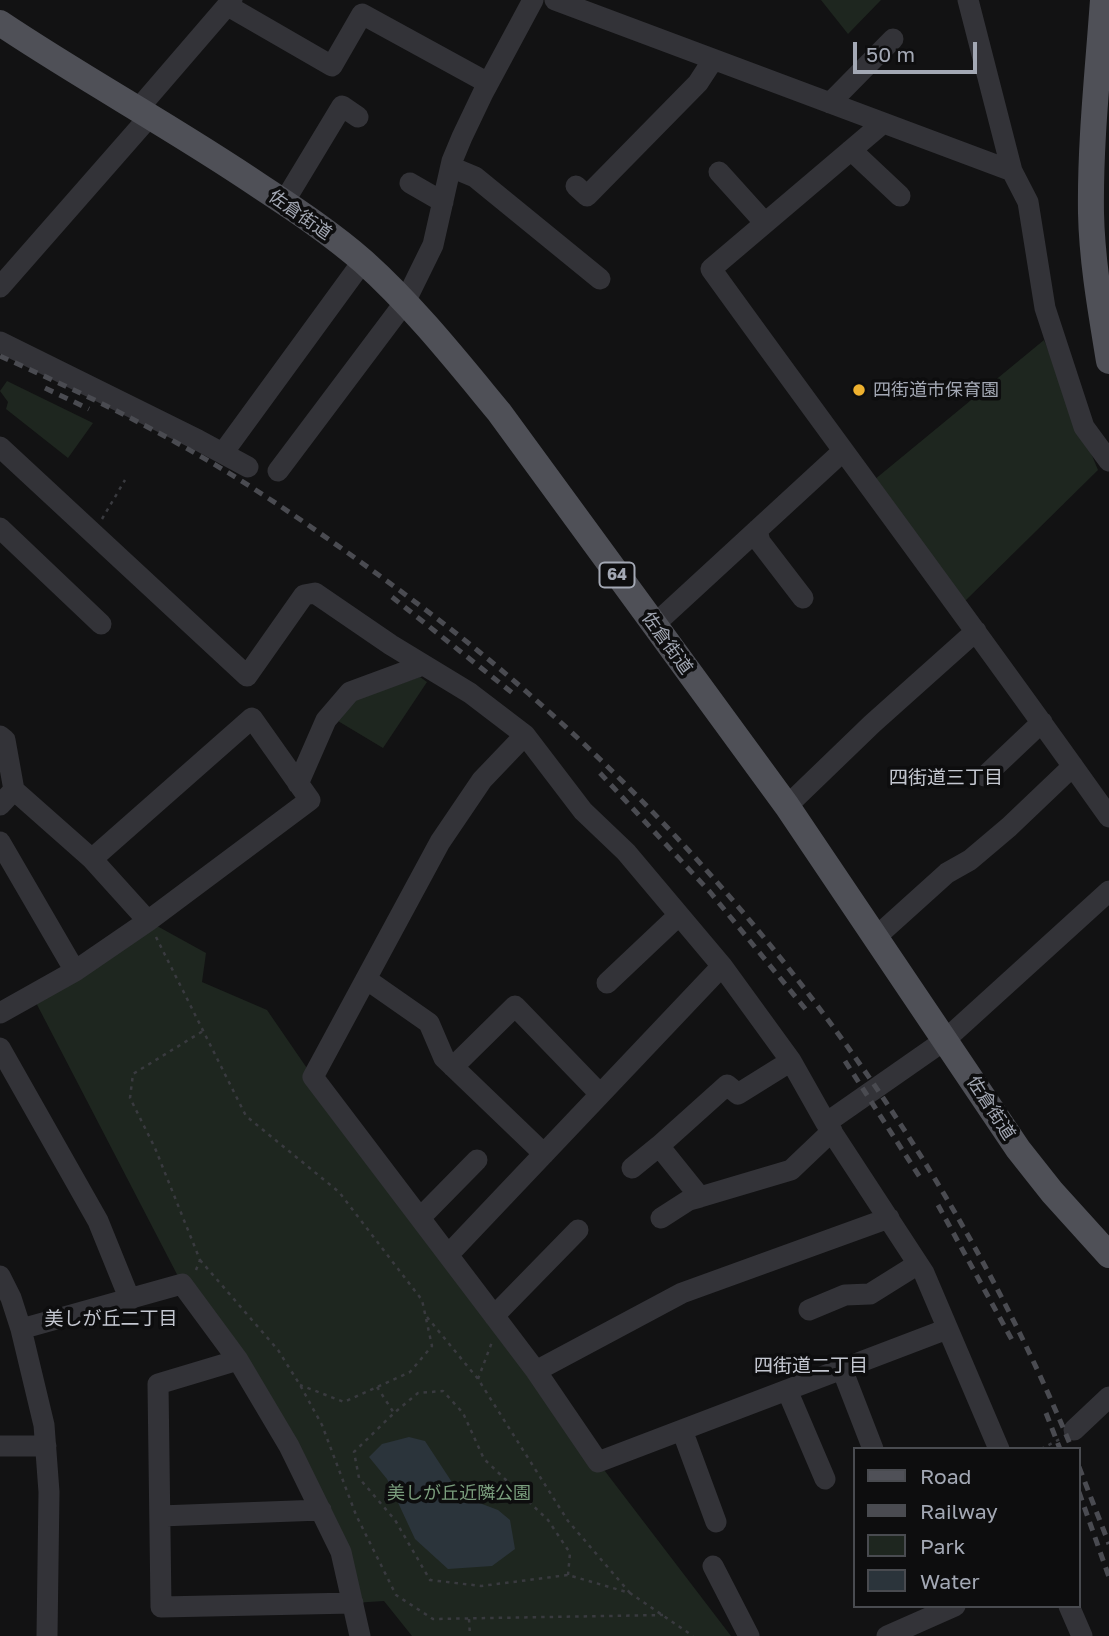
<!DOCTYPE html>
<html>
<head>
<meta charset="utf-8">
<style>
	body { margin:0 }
	#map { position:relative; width:1109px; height:1636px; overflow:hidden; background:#121213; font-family:"Golos Text",sans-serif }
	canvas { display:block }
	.legend { position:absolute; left:853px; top:1447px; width:228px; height:161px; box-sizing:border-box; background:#0d0d0e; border:2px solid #494b50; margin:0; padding:9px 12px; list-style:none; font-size:21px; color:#a3a8b4 }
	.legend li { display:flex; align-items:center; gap:14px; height:35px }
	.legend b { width:35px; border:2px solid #494b50 }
	.scale { position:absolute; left:853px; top:42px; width:124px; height:32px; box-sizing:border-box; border:4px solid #a3a8b4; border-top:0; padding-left:9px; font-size:21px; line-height:24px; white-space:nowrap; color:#a3a8b4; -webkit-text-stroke:5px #0d0d0e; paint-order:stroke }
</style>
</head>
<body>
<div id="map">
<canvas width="1109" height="1636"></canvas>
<ul class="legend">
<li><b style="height:9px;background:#4f5057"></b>Road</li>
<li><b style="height:9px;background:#4a4b51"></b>Railway</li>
<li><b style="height:19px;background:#1e261f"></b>Park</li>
<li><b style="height:19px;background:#2b343b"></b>Water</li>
</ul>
<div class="scale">50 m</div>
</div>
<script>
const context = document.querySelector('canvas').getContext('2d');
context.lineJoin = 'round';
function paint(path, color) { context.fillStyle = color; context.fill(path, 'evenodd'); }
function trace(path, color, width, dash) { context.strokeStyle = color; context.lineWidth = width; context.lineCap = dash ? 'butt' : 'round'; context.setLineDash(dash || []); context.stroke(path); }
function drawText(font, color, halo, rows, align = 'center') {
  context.font = font + ' "Golos Text","Noto Sans JP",sans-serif'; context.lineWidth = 7; context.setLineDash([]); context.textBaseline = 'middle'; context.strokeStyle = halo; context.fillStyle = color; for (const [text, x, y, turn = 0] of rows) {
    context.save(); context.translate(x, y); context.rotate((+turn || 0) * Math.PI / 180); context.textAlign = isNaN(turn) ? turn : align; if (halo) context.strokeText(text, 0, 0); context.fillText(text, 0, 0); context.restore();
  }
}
paint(new Path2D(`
	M821,0H881L848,34Z
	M1044,340L1098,470L964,602L874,480Z
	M7,381L93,423L68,458L6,409L8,402L0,391Z
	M420,677L427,682L383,748L338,721L351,701Z
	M148,921L206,953L202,982L267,1010L313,1077L598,1462L731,1636H412L384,1601L353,1603L341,1552L182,1284L32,995Z`), '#1e261f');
paint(new Path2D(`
	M409,1437L425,1441L461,1496L498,1510L510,1520L515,1549L492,1566L448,1569L415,1539L387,1479L369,1457L382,1444Z`), '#2b343b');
trace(new Path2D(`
	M102,519L125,480
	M156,937L246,1116L339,1192L422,1300L432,1346L410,1372L344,1402L300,1385
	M200,1260L278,1350L300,1385L322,1425L356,1515L396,1595L433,1619L663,1615
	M196,1270L200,1260L155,1148L130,1098L133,1074L203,1031
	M427,1317L478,1379L568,1521L630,1593
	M478,1379L492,1342
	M377,1387L394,1413
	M1041,1449L1060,1439
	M568,1575L570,1553L548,1520L484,1459L463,1413L443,1391L418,1393L394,1413L354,1452L359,1478L395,1520L430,1580L481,1586L568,1575L630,1593L693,1636
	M469,1619L470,1636`), '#393a3f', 2.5, [3.5, 5]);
trace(new Path2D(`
	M555,0L1012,171
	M968,0L1012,171L1028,202L1045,308L1084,427L1109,461
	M228,6L332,66L362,14L488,83
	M830,103L893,39
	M138,109L232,0
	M883,123L711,269C843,452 979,633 1109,817
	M851,150L900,196
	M451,167L475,177L600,279
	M719,172L765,223
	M410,183L443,202
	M576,186L587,196L698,83L713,60
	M284,202L342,106L358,117
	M0,287L150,116
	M0,342L198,440L248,467
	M228,446L363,261
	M0,447L247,676L304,595L315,593L391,645L470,693L525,735L583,811L626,852L722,966L791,1061L826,1123L924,1273L999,1449
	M278,471L405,302L433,245L452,161L462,137L483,93L533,0
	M0,528L101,624
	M757,530L760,542L803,598
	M654,625L842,452
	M525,735L482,780L440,842L313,1077L536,1371L598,1462L947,1329
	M0,736L5,740L14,790
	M985,776L1042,722
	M298,784L326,720L350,692L423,665
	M0,805L14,790L92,859L148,921
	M787,806L872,724L976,631
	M0,842L75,971
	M876,937L947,873L970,860L1009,827L1073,766
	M366,979L429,1023L444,1058L544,1154
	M607,983L679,915
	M0,1013L75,971L148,921L310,800L252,718L92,859
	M0,1048L98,1221L130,1300
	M791,1061L738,1094L727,1085L659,1146L700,1197L791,1170L832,1131
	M453,1067L515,1006L600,1094
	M826,1123L945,1040L1109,891
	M632,1168L659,1146
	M420,1218L477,1160
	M661,1218L689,1200L700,1197
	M448,1255L722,966
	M0,1276L11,1298L21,1329L44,1425L49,1492L47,1636
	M809,1310L845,1295L870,1294L918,1264
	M494,1316L578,1230
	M21,1329L182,1284L238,1360L289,1446L341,1552L360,1636
	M238,1360L158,1384L161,1607L353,1603
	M842,1369L873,1449
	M536,1371L682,1293L889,1218
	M787,1390L825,1479
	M682,1430L716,1522
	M1074,1430L1109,1397
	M0,1446H46
	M160,1516L321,1510
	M713,1566L749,1636
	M1069,1606L1082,1636
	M887,1636L955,1606`), '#333338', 21);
trace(new Path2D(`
	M1103,0C1098,71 1090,142 1091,213C1092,262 1101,312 1109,361
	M0,23C85,80 176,129 261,187C296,210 332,234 364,262C414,307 456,360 499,412L787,806L1018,1149L1052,1192L1109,1255`), '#4f5057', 26);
trace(new Path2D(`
	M0,356C60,383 120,411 177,443C241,478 302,520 362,563C419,604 476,647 529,694C759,895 956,1166 1072,1449
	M45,388L89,409
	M392,597L515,695
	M600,773L710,892L807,1011
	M845,1061L921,1179
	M938,1205L1012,1340
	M1046,1413L1060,1449
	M1079,1467L1109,1544
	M1079,1492L1109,1577`), '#4a4b51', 5, [9, 7]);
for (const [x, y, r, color] of [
	[859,390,7,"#eeb12f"]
]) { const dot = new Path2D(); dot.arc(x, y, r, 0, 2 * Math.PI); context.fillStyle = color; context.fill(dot); trace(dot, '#0d0d0e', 2.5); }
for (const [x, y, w] of [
	[617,575,35]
]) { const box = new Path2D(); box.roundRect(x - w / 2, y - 12.5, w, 25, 5); context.fillStyle = '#0d0d0e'; context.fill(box); trace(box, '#a3a8b4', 2); }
drawText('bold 16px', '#a3a8b4', null, [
	["64",617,575]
]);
drawText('18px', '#a3a8b4', '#0d0d0e', [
	["佐倉街道",300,215,35],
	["佐倉街道",667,643,54],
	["佐倉街道",991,1108,57]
]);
drawText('18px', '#a3a8b4', '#0d0d0e', [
	["四街道市保育園",873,390]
], 'left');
drawText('18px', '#7a9e7d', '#0d0d0e', [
	["美しが丘近隣公園",459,1493]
]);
drawText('19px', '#c4c7d0', '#0d0d0e', [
	["四街道三丁目",946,778],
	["美しが丘二丁目",111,1319],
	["四街道二丁目",811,1366]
]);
</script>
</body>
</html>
